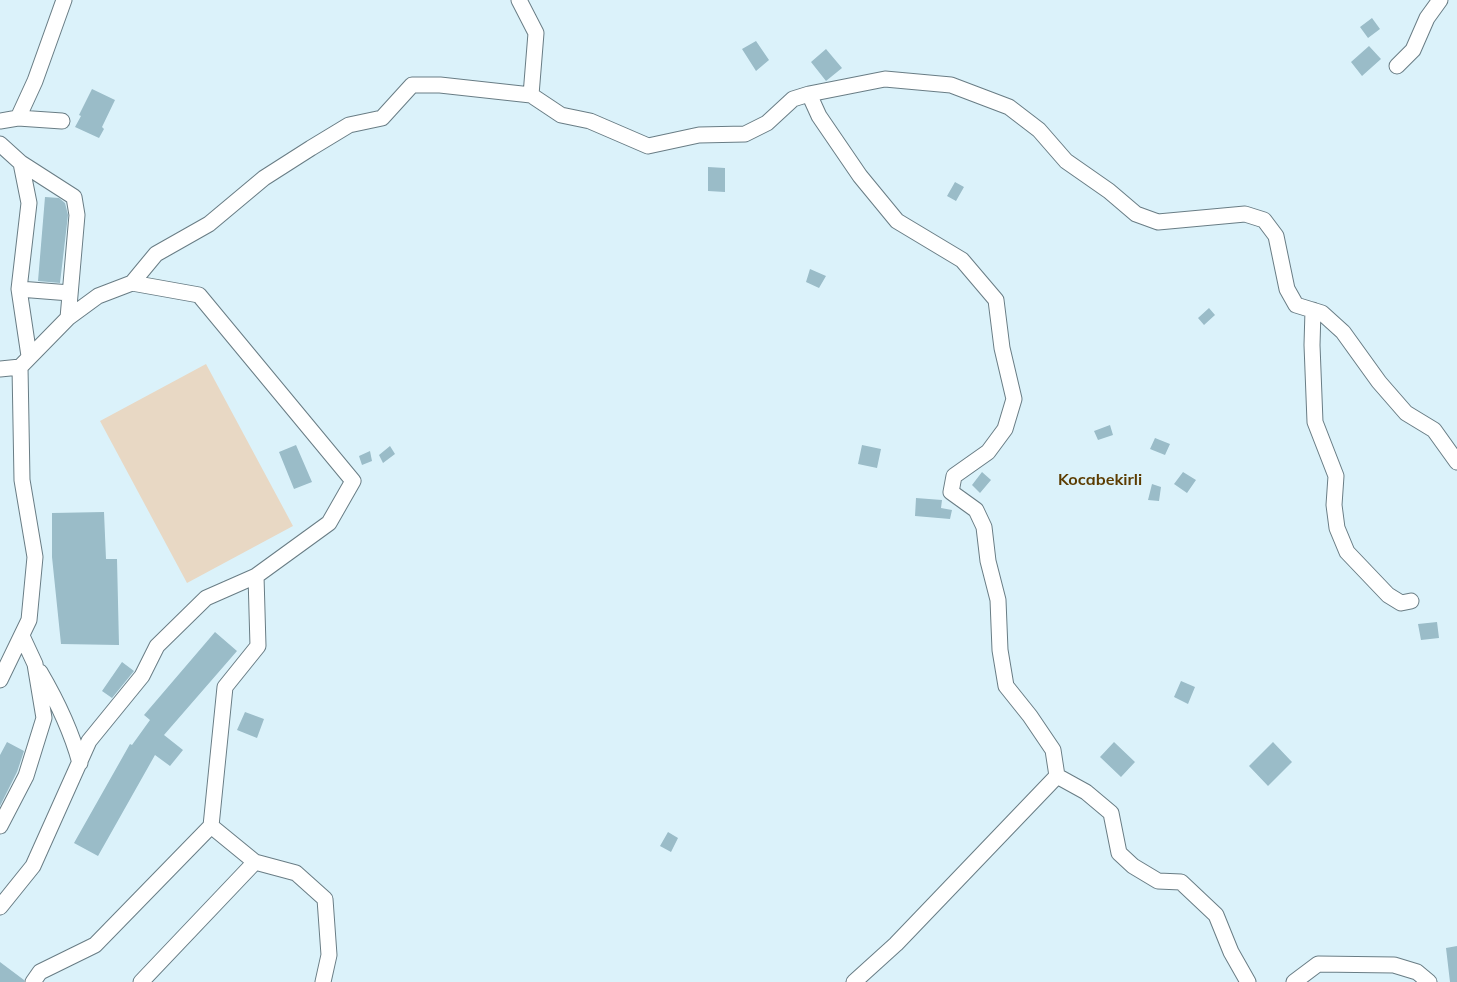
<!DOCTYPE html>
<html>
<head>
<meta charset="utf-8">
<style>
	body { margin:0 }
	canvas { display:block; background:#dbf2fa }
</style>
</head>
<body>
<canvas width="1457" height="982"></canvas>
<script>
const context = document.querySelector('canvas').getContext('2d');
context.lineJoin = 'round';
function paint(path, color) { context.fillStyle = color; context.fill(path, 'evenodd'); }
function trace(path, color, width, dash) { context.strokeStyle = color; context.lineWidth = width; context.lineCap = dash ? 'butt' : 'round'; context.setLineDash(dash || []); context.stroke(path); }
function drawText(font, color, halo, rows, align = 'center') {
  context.font = font + ' Mulish,sans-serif'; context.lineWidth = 4; context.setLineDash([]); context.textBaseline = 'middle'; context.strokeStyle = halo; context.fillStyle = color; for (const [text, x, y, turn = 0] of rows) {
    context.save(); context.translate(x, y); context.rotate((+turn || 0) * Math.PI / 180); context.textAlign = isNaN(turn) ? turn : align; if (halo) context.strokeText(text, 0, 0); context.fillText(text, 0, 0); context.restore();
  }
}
paint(new Path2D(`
	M206,364L293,526L187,583L100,421Z`), '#e8d8c4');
paint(new Path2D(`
	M1372,18L1380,29L1368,38L1360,27Z
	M756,41L769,60L756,71L742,49Z
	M1369,46L1381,59L1362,76L1351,62Z
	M826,49L842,68L826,81L811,62Z
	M92,89L115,100L102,127L104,129L99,138L75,127L81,116L79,115Z
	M708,167L725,168V192L708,191Z
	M955,182L964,187L956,201L947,196Z
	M45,197L59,198L65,203L68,215L60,283L38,281Z
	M810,269L826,276L819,288L806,282Z
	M1209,308L1215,315L1204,325L1198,318Z
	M1110,425L1113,435L1098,440L1094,431Z
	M1155,438L1170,444L1165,455L1150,449Z
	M296,445L312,482L294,489L279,452Z
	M862,445L881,449L877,468L858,464Z
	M390,446L395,454L383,463L379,455Z
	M370,451L372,461L362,465L359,456Z
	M982,472L991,480L980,493L972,485Z
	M1183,472L1196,480L1187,493L1174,484Z
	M1152,484L1161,487L1159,501L1148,500Z
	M916,498L942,500L941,508L952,510L950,519L915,516Z
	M104,512L106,559H117L119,645L61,644L52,557V513Z
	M1437,622L1439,638L1421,640L1418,624Z
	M215,632L237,651L164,735L183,750L170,766L155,755L98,856L74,843L130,744L132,745L150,720L144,715Z
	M122,662L134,671L112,698L102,691Z
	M1181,681L1195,687L1188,704L1174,697Z
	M245,712L264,719L257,738L237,730Z
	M7,742L24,751L17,772L0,806V755Z
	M1114,742L1135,762L1121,777L1100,757Z
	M1273,742L1292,762L1268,786L1249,766Z
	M668,832L678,838L671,852L660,846Z
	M1457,946V982H1450L1446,948Z
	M0,962L24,980V982H0Z`), '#9abcc8');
const minor = new Path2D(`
	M519,0L536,33L531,95
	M1397,66L1413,50L1427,18L1440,0
	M809,94L885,79L951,85L1009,107L1039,130L1066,161L1109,191L1136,214L1158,222L1245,214L1264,220L1276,236L1287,289L1296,305L1322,313L1343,332L1379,382L1406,413L1434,430L1457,462
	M18,118L62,121
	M0,121L18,118L35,81L64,0
	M0,144L21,163L29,203L19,289L29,356
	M21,163L74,197L77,215L68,318
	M19,289L70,293
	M1313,310L1312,345L1315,422L1336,476L1334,505L1337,528L1347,552L1388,595L1401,603L1411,601
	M0,369L20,367
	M40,672C57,701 71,730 80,763
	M0,680L29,620L35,557L22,480L20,367L68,318L98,296L132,283L156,254L209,224L264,178L311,148L349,125L382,118L412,85H440L531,95L561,115L590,121L648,146L699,135L745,134L767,123L793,99L809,94L819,116L860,176L897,221L962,260L996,300L1002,348L1014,399L1005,429L988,452L954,476L951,492L976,510L984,527L988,561L998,600L1000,650L1006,686L1030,716L1053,750L1057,776L896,944L854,982
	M1057,776L1086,792L1111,813L1119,853L1133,866L1158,881L1181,882L1216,915L1231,952L1248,982
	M0,826L26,776L44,718L35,664L22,636
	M211,826L255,862L296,873L325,899L329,955L323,982
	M0,907L33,866L89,741L142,676L157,646L206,598L256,576L329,523L353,481L199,295L132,283
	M33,982L40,972L95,945L211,826L225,687L258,646L256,576
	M141,982L255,862
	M1294,982L1318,964L1394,965L1417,972L1429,982`);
trace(minor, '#697d85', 17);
trace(minor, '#fff', 15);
drawText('bold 16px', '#5c3c01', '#dbf2fa', [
	["Kocabekirli",1100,480]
]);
</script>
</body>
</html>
